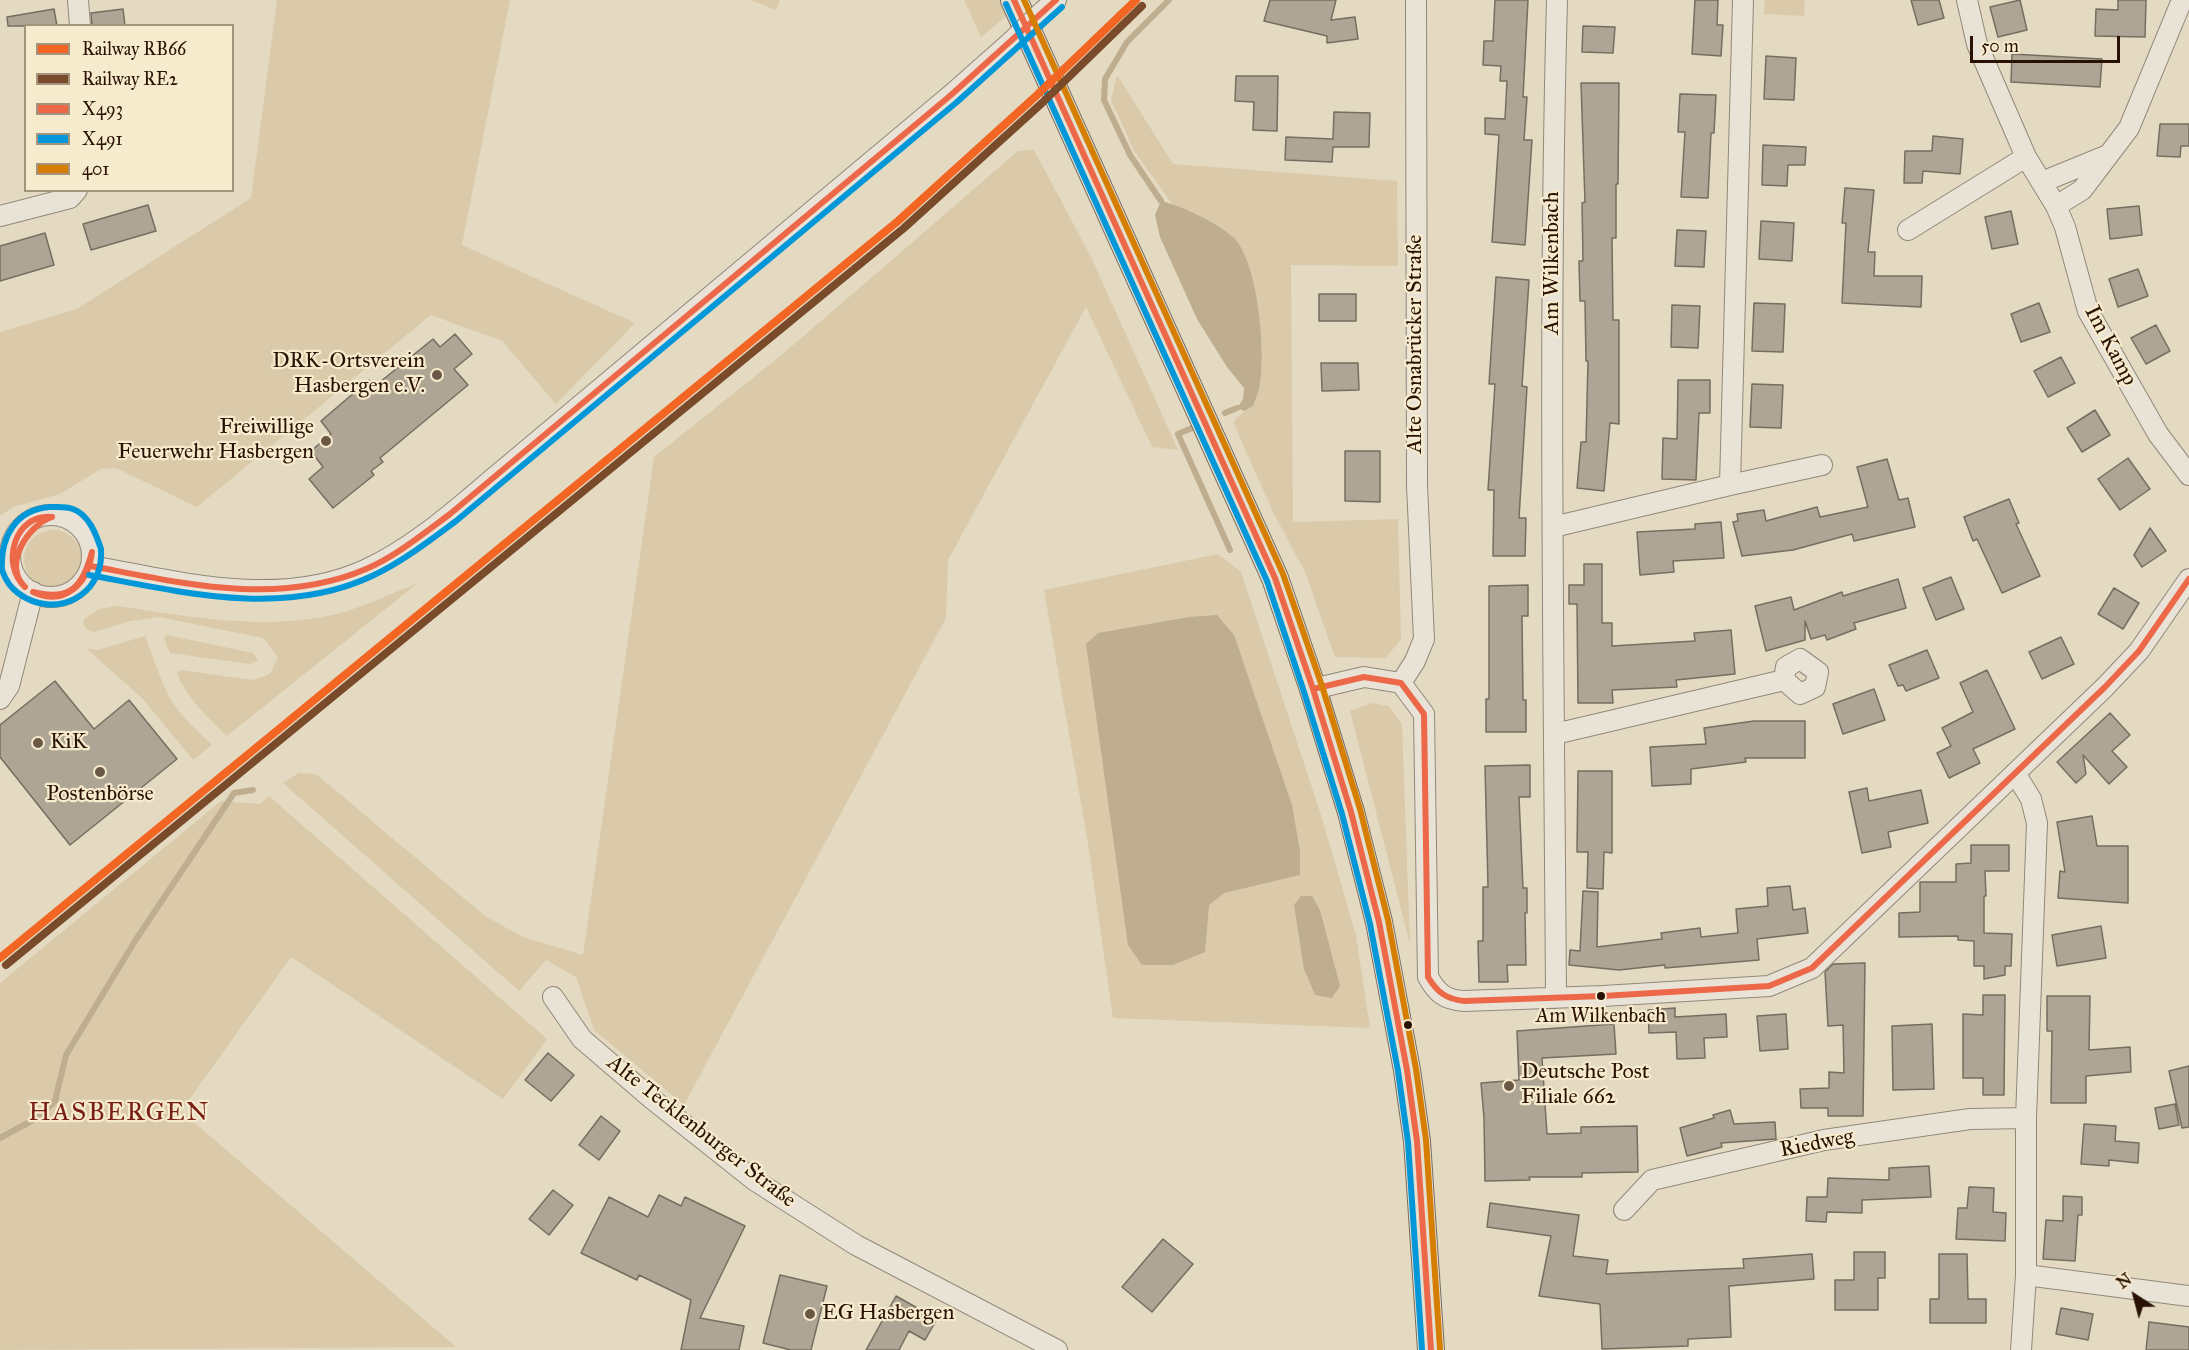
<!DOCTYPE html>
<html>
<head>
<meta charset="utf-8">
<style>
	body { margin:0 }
	#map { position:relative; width:2189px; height:1350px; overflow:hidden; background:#e4dac2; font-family:"IM FELL Great Primer",serif }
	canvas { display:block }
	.legend { position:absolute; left:24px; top:24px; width:210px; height:168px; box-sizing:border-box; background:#f7ebce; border:2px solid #a5947d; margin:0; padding:8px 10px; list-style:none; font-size:18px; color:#291103 }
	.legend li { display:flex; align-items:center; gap:12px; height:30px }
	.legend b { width:30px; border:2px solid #a5947d }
	.north { position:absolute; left:2105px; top:1266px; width:60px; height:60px; -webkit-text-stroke:4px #f7ebce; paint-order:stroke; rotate:324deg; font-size:16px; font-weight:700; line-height:24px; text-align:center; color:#291103 }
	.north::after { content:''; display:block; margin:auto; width:21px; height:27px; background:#291103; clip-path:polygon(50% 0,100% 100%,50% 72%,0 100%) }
	.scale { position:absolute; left:1970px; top:36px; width:150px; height:27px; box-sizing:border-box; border:3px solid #291103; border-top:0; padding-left:8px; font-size:18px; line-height:21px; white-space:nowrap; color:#291103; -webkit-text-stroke:4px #f7ebce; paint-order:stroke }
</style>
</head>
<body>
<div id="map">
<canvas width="2189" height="1350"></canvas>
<ul class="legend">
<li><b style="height:8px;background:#f26522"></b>Railway RB66</li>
<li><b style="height:8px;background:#7a4b2a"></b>Railway RE2</li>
<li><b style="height:8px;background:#ed6849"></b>X493</li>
<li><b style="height:8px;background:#0297d8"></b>X491</li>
<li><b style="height:8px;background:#d57e00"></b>401</li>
</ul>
<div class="north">N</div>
<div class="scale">50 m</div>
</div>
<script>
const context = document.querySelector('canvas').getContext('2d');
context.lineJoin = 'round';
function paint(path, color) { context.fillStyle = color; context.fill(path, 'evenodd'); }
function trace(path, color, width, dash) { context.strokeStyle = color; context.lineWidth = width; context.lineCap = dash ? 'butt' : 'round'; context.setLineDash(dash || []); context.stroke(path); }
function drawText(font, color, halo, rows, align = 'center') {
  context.font = font + ' "IM FELL Great Primer",serif'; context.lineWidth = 4.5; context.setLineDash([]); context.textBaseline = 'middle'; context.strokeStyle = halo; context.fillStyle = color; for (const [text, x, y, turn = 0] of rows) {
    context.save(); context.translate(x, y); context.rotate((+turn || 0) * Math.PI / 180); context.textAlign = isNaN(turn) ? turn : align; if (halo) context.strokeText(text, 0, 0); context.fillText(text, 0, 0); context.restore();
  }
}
paint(new Path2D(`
	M277,0H510L462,245L635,323L556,404L502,341L431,315L197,507L116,468L101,469L60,494L13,507L0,516V332L77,309L251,198Z
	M750,0H780L776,10Z
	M964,0H999L1006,16L981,37Z
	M1765,0H1805L1804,16L1764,14Z
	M1117,75L1173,164L1397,181L1398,266L1291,265L1293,522L1398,519L1401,639L1386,658L1335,657L1305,572L1273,512L1233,422L1244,411L1253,406L1259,388L1261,351L1235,240L1220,228L1172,204L1135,152L1111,100Z
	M1034,150L1091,257L1178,450L1152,447L1086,307L948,560L946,618L684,1105L594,1030L576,977L546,960L519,991L283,783L299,773L316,774L485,916L523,937L583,955L654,457L784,353L1018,151Z
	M24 559a29 29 0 1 1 58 0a29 29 0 1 1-58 0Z
	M1218,554L1241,572L1321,815L1356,935L1370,1028L1113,1018L1088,844L1044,590Z
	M418,583L227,736C205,715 190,701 177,674L180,670L253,680L270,674L278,657L263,638L159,617L131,621L94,632L88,630L83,625L84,619L99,609L118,606C190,617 265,631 337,614C364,607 392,593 418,583Z
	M167,635L253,653L258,660L250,664L170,653L164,638Z
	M145,636C152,653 157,670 164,686C174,710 193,727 212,745L193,760L143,699L86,648L98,650Z
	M1371,703L1389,706L1402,724L1410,944L1350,711Z
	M269,796L547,1039L503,1099L291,957L181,1111L456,1347L0,1350V983L221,801L260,804Z`), '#dacaa9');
paint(new Path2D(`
	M1161,201C1182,206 1218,223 1234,238C1258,262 1267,357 1259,389C1257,395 1255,401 1253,406L1244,411L1237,408L1243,399L1244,388L1227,367L1197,319L1160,237L1155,215Z
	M1217,615L1234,635L1292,805L1300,851V875L1224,893L1209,905L1205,952L1173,965H1142L1128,945L1086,644L1098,633L1189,617Z
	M1301,896H1312L1320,910L1340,986L1332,998L1315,995L1304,969L1294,905Z`), '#bead8e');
trace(new Path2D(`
	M1161,201L1130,155L1104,100L1105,79L1127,42L1169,0
	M1225,413L1237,408
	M1192,428L1178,434L1230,550
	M0,1138L37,1118L55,1101L66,1055L135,941L234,793L253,790`), '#bead8e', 6);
const building = new Path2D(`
	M1270,0H1336L1331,20L1355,17L1358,39L1327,43V36L1264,21Z
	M1495,0H1528L1523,97H1527L1524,140H1532L1525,245L1492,242L1499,135L1485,134V118L1505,119L1507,81H1500L1501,66L1483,65L1484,41H1493Z
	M1695,0H1718L1717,25H1723L1721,56L1692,54Z
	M1911,0H1939L1944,18L1918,25Z
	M2020,0L2027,30L1998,37L1990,7Z
	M2118,0H2146L2145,37L2095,36L2096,9L2118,10Z
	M54,9L57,26H8L7,17Z
	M123,9L125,26H92L91,13Z
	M1583,26L1615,27L1613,53L1582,52Z
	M2012,54L2102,59L2100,87L2011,82Z
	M1766,56L1796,58L1794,100L1764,99Z
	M1236,76H1278L1277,131L1253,130L1254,102L1235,101Z
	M1581,83H1619L1618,184H1616V238H1612L1613,320H1619V424L1610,423L1604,491L1577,488L1581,442H1586L1588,361H1586L1585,301H1580L1579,261H1583L1582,203L1585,202Z
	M1680,94L1716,95L1714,133H1711L1708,198L1681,197L1685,132H1678Z
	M1334,112L1370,113L1369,147H1333L1332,162L1285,160L1286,137L1333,139Z
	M2160,124H2189V146H2181L2180,157L2157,156Z
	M1933,136L1963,139L1960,174L1923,171L1922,183H1904L1905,151H1932Z
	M1763,145L1806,147L1805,165H1788L1787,186L1762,185Z
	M1845,188L1874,190L1868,252H1875L1874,276H1922L1921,307L1842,303L1846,223H1842Z
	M148,205L156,231L91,250L83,224Z
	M2139,206L2142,235L2110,239L2107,209Z
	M2011,211L2018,244L1992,249L1985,217Z
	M1761,221L1794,223L1792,261L1759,259Z
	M1677,230L1706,231L1704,267L1675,266Z
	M45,233L54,265L0,281V246Z
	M2138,269L2148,296L2118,307L2109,279Z
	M1496,277L1529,280L1522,386L1527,387L1519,518H1526L1525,556H1493L1494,490H1488L1495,384H1489Z
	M1319,294H1356V321H1319Z
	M1754,303L1785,304L1783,352L1752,351Z
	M2039,303L2050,332L2021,342L2011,314Z
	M1672,305L1700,306L1698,348L1671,347Z
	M2156,325L2170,351L2146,364L2131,338Z
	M455,334L472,354L454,369L468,385L380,458L383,462L371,471L374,475L333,508L309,479L323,467L311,451L331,434L321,421L369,380L375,386L433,339L440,347Z
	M2061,357L2075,383L2048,397L2034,371Z
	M1321,363H1358L1359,390L1322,391Z
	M1678,380H1710V413H1699L1696,480L1662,479L1663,438L1677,439Z
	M1752,384L1783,385L1781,428L1750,427Z
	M2095,410L2110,435L2082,452L2067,428Z
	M1345,451H1380V502L1345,501Z
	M2128,458L2150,489L2120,510L2098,479Z
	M1887,459L1899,500L1908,498L1915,527L1854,541L1852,534L1793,550L1742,556L1733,522L1738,521L1737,514L1764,510L1766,521L1817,507L1820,517L1868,507L1857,467Z
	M2009,499L2019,523L2016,524L2040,576L2002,593L1977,539L1973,541L1964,517Z
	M1721,522L1724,558L1673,561L1674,572L1640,575L1637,532L1695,529V524Z
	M2150,528L2166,551L2142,567L2134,555Z
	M1584,564H1602V623H1612V646L1695,641L1694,633L1731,630L1735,674L1676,680L1677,687L1612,690L1613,703H1578L1577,604H1569V585H1584Z
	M1951,577L1964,609L1936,620L1923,588Z
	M1898,579L1906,608L1854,623L1856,629L1827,640L1825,635L1811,639L1805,621V640L1766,651L1755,606L1791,597L1794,610L1842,592L1843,596Z
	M1528,585V616H1522L1523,700H1526V732H1486V699H1489V586Z
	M2114,588L2139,603L2123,629L2098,614Z
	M2061,637L2074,664L2042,679L2029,652Z
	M1927,650L1939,678L1906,691L1903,685L1898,686L1889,665Z
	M1987,670L2015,729L1973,749L1980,763L1949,778L1937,753L1951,746L1942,728L1973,712L1960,683Z
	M55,681L94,729L129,700L177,759L70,845L0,757V725Z
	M1874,689L1885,720L1843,734L1833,704Z
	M2110,713L2130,735L2112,751L2127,767L2109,784L2083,755L2086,774L2076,783L2057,762Z
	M1754,721H1805V758H1745L1746,762L1691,769V784L1652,786L1650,747L1706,744L1704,728Z
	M1530,765V797H1519L1523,888H1527V913H1525L1526,965H1507L1508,982H1479L1478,941H1483V887H1488L1485,766Z
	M1578,771H1612V853L1604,852L1603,889L1587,888L1588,852H1577Z
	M1867,788L1869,801L1921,790L1928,823L1888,832L1891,847L1862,853L1849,792Z
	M2092,816L2097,846H2128V903L2058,898L2060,871L2065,872L2057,822Z
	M1971,845H2009V871H1985L1986,896H1984V933L2012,934L2011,966H2005V975L1984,979V966H1974V941L1958,940V936L1899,937V913L1920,912V882H1956V864L1971,863Z
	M1790,886L1793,910L1805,908L1808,933L1757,939L1759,960L1665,968V965L1619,970L1569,965L1570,950L1580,951L1583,891L1598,892L1597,947L1662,939L1661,933L1700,928L1701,937L1738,933L1736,909L1768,906L1767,888Z
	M2101,926L2106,958L2057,966L2052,935Z
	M1865,963L1863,1116H1828V1108H1801L1800,1089L1829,1088V1072L1844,1073L1843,1025L1828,1026L1825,972L1833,964Z
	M1983,995H2005L2004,1095H1983V1078H1963V1014L1983,1015Z
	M2047,996H2090L2089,1050L2130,1047L2131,1072L2086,1076V1103H2051L2052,1031H2047Z
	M1675,1008V1017L1726,1014L1727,1037L1704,1038L1705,1058L1677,1059L1676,1032L1649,1033L1648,1010Z
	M1786,1014L1788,1049L1760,1051L1757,1016Z
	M1614,1024L1616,1054L1542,1058L1547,1134L1581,1133V1127L1637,1126L1638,1172L1582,1173V1177H1529L1530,1180L1485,1181L1484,1118L1481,1083L1519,1080L1517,1031Z
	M1932,1024L1934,1089L1893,1090L1892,1026Z
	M548,1053L574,1075L551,1101L525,1080Z
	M2189,1066V1127L2182,1128L2169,1071Z
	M2175,1104L2179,1125L2159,1129L2155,1108Z
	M1730,1110L1734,1124L1775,1122L1776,1139L1721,1143L1722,1147L1687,1156L1680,1128L1714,1118L1713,1115Z
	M601,1116L620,1131L599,1160L579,1145Z
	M2084,1124L2116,1126L2115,1141L2139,1143L2138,1163L2109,1160V1166L2081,1164Z
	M1929,1166L1931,1197L1862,1200V1213L1827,1212L1826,1222L1806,1221L1807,1197H1827L1828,1178L1889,1180V1168Z
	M1969,1187L1994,1188L1993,1212L2006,1213L2005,1241L1956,1239L1958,1208H1967Z
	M553,1190L573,1205L549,1235L529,1219Z
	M659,1195L681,1206L685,1197L745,1226L700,1318L744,1326L739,1350H681L691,1300L639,1275L637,1280L581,1253L609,1197L648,1217Z
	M2063,1196L2082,1197V1215H2078L2075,1261L2043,1259L2046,1220L2063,1221Z
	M1490,1203L1579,1215L1573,1256L1608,1260L1606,1274L1744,1268L1743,1259L1812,1254L1814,1279L1729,1286L1731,1337L1688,1339V1346L1602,1349L1600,1304L1539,1296L1551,1236L1487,1227Z
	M1163,1239L1193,1264L1152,1312L1122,1287Z
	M1854,1252H1885V1278H1878V1310H1835V1280H1854Z
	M1939,1254H1967L1968,1299H1986V1323H1930V1299H1939Z
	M780,1275L827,1286L811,1350H791L763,1343Z
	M896,1296L937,1319L925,1340L909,1331L899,1350H866Z
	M2061,1308L2093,1314L2088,1340L2056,1334Z
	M2149,1322L2189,1327V1350H2146Z`);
paint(building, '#aea595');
trace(building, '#776d60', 1.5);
const minor = new Path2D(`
	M78,0L80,26
	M1967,0L1977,44L2026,157L2056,206L2065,227L2088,311L2158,434L2189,475
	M1042,12L1056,0
	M2042,182L2108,155
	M2056,206L2082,190L2129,128L2182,0
	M0,216L70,198L77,190
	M1908,230L2026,157
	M1730,485L1822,465
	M10 556a41 41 0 1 1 82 0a41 41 0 1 1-82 0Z
	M1553,527L1730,485L1743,0
	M91,566C180,582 279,609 365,570C416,547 460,506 502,471L951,95L1012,41
	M1401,683L1415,661L1424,639L1417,485L1416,0
	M1313,689L1364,677L1401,683L1424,714L1428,977C1437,993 1445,1000 1464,1001L1603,996L1769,986L1812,968L2105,687L2139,651L2189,579
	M0,699L9,686L33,592
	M1555,734L1784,680L1800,694L1815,687L1818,672L1800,659L1786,667L1784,680
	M2015,773L2031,799L2037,823L2026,1118V1275L2021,1350
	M553,997L582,1039L652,1099L754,1180L856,1245L1057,1350
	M1556,998C1554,665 1548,333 1557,0
	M1624,1210L1652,1180L1824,1140L1970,1119L2026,1118
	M2026,1275L2189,1296`);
const major = new Path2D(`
	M1014,0L1275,578L1313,689L1351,812L1379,922L1407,1070L1417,1141L1431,1350`);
trace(minor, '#918879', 22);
trace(major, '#776d60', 28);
trace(minor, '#e9e3d7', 20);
trace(major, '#e5dfd0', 26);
const minorBridge = new Path2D(`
	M1012,41L1042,12`);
trace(minorBridge, '#918879', 22, []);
trace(minorBridge, '#e9e3d7', 20);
trace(new Path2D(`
	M1014,0L1275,578L1313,689L1351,812L1379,922L1407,1070L1417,1141L1431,1350
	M91,566C182,583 277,607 366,569C396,556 423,534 450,514L951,95L1056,0
	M25,587C0,564 15,513 52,517
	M25,587C2,565 28,525 52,517
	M33,592C70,602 83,586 92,552
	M33,592C66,607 88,583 92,552
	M1313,689L1364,677L1401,683L1424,714L1428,977C1437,992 1446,999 1464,1001L1603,996L1769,986L1812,968L2105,687L2139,651L2189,579`), '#ed6849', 6);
trace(new Path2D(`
	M1006,4L1267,581L1304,692L1342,814L1370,924L1398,1071L1408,1142L1422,1350
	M101,549C96,534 89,515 73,509C65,506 57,507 50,507C17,509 0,536 2,570C5,579 11,588 18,593C54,620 104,597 101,550
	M89,575C181,592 283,618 372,576C402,562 429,541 456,521L957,102L1062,7`), '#0297d8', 6);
trace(new Path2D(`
	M1024,0L1283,574L1322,686L1360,809L1388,920L1416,1069L1426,1140L1440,1349`), '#d57e00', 6);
trace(new Path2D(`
	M0,958L898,221L1036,96L1136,0`), '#f26522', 8);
trace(new Path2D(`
	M6,965L904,228L1042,103L1142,6`), '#7a4b2a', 8);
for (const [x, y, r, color] of [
	[437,375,6,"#6a5746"],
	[326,441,6,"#6a5746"],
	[38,743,6,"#6a5746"],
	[100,772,6,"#6a5746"],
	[1601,996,5,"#291103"],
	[1408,1025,5,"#291103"],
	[1509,1086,6,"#6a5746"],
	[810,1314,6,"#6a5746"]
]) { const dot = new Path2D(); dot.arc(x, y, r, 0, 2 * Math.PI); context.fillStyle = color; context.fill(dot); trace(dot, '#f7ebce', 2); }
drawText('20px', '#291103', '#f7ebce', [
	["Am Wilkenbach",1601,1017]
]);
drawText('22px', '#291103', '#f7ebce', [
	["Am Wilkenbach",1553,263,-90],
	["Alte Osnabrücker Straße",1416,344,-90],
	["Im Kamp",2110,346,62],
	["Alte Tecklenburger Straße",701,1132,38],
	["Riedweg",1817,1144,-11]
]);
drawText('22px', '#291103', '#f7ebce', [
	["DRK-Ortsverein",425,362,"right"],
	["Hasbergen e.V.",425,387,"right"],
	["Freiwillige",314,428,"right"],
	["Feuerwehr Hasbergen",314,453,"right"],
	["KiK",50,743],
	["Postenbörse",100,795,"center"],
	["Deutsche Post",1521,1073],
	["Filiale 662",1521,1098],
	["EG Hasbergen",822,1314]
], 'left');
context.letterSpacing = '1.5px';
drawText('26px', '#7a1f14', '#f7ebce', [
	["HASBERGEN",119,1114]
]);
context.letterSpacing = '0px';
</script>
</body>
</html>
